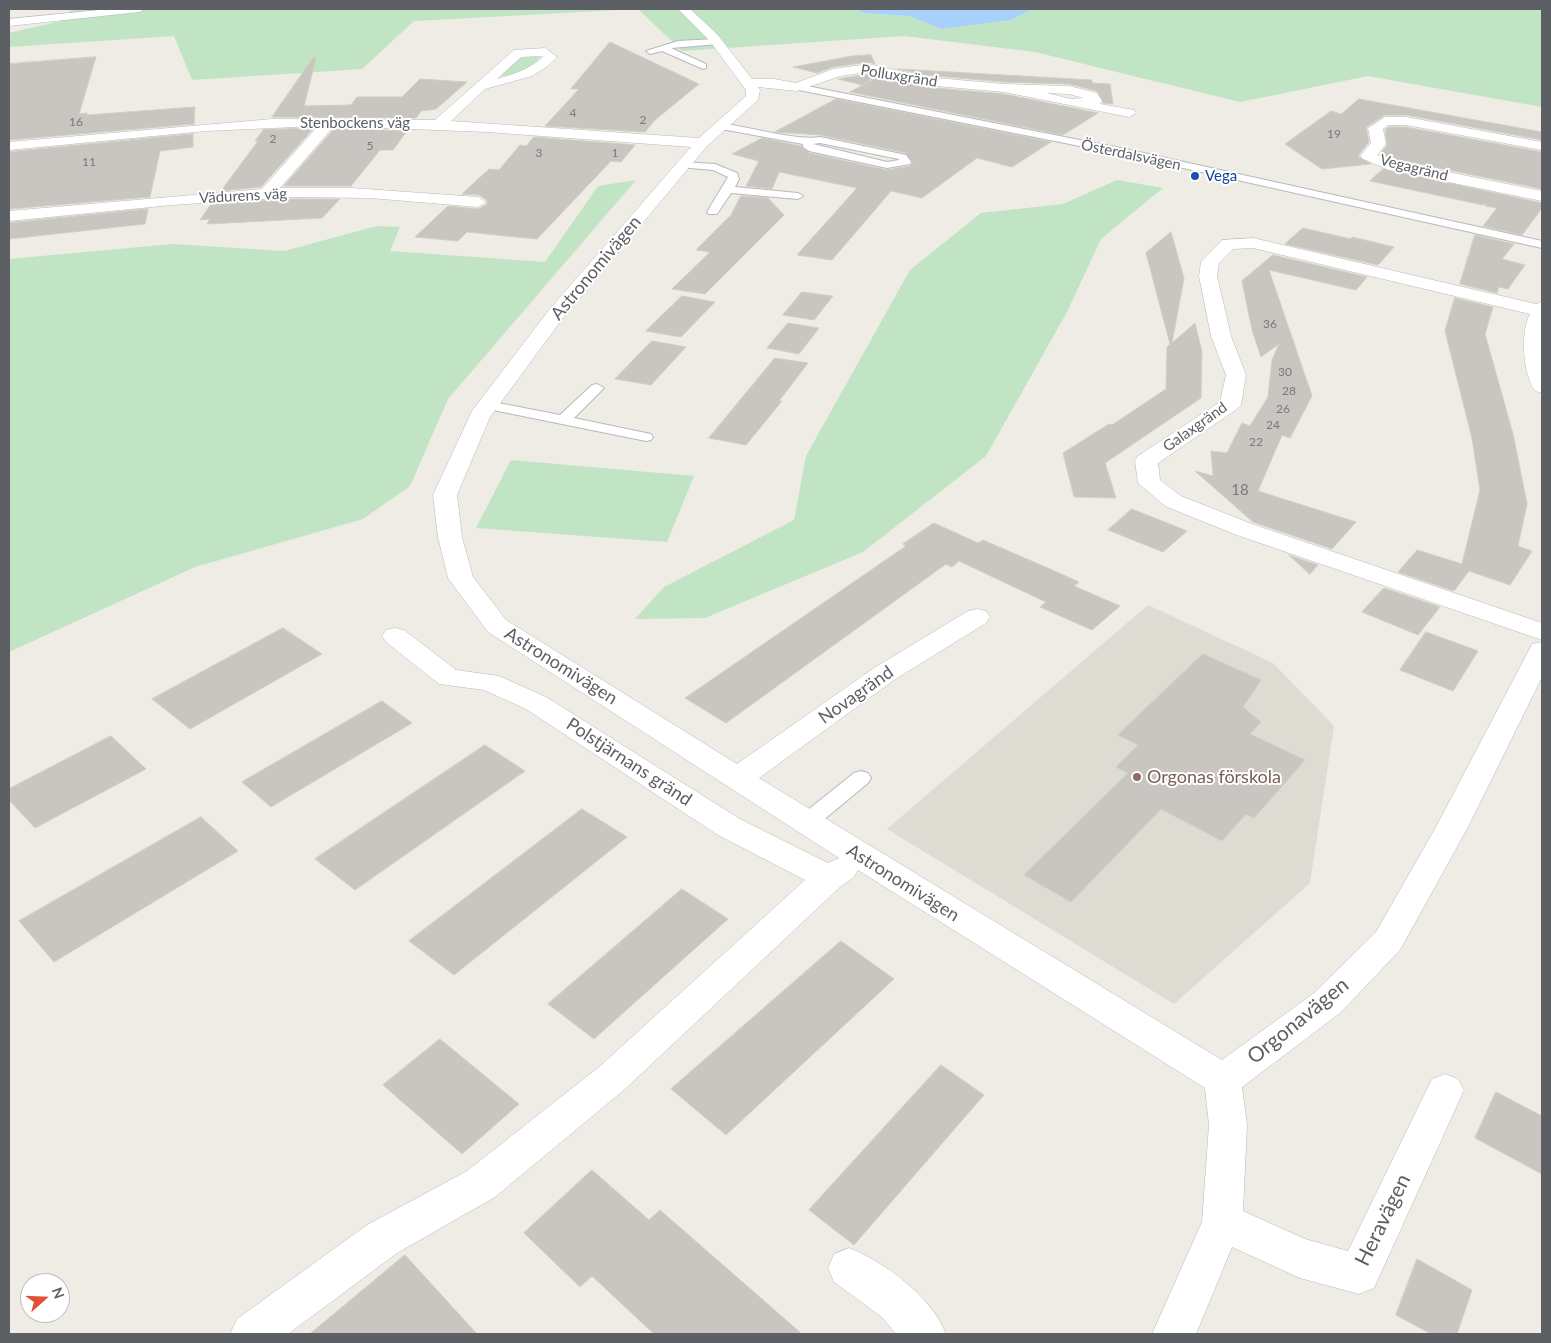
<!DOCTYPE html>
<html>
<head>
<meta charset="utf-8">
<style>
	body { margin:0 }
	#map { position:relative; width:1551px; height:1343px; overflow:hidden; background:#eeece4; font-family:Lato,sans-serif }
	canvas { display:block }
	.frame { position:absolute; inset:0; border:10px solid #5c5f64; pointer-events:none }
	.north { position:absolute; left:20px; top:1273px; width:50px; height:50px; box-sizing:border-box; background:#fff; border:1px solid #bebfc1; border-radius:50%; rotate:70deg; font-size:14px; font-weight:700; line-height:20px; text-align:center; color:#5c5f64 }
	.north::after { content:''; display:block; margin:auto; width:18px; height:22px; background:#e05137; clip-path:polygon(50% 0,100% 100%,50% 72%,0 100%) }
</style>
</head>
<body>
<div id="map">
<canvas width="1551" height="1343"></canvas>
<div class="frame"></div>
<div class="north">N</div>
</div>
<script>
const context = document.querySelector('canvas').getContext('2d');
context.lineJoin = 'round';
function paint(path, color) { context.fillStyle = color; context.fill(path, 'evenodd'); }
function trace(path, color, width, dash) { context.strokeStyle = color; context.lineWidth = width; context.lineCap = dash ? 'butt' : 'round'; context.setLineDash(dash || []); context.stroke(path); }
function drawText(font, color, halo, rows, align = 'center') {
  context.font = font + ' Lato,sans-serif'; context.lineWidth = 4; context.setLineDash([]); context.textBaseline = 'middle'; context.strokeStyle = halo; context.fillStyle = color; for (const [text, x, y, turn = 0] of rows) {
    context.save(); context.translate(x, y); context.rotate((+turn || 0) * Math.PI / 180); context.textAlign = isNaN(turn) ? turn : align; if (halo) context.strokeText(text, 0, 0); context.fillText(text, 0, 0); context.restore();
  }
}
paint(new Path2D(`
	M1148,605L1273,663L1334,726L1310,883L1174,1004L887,829Z`), '#dddbd2');
paint(new Path2D(`
	M28,9H856L864,13L909,16L941,29L1011,20L1028,11L1038,9H1542V107L1368,76L1240,102L1035,52L904,36L682,51L638,9L414,21L362,69L192,80L174,36L9,47V33L70,19V9Z
	M521,54H543L525,73L497,77Z
	M636,180L448,399L410,486L363,519L195,567L9,652V259L173,244L284,251L377,226L400,227L390,251L545,262L598,186Z
	M1117,180L1163,188L1101,239L1067,312L986,456L863,552L705,618L635,619L664,587L794,520L806,456L910,270L981,213L1063,204Z
	M511,460L694,476L667,542L476,528Z`), '#c1e4c4');
paint(new Path2D(`
	M856,9H1038L1028,11L1011,20L941,29L909,16L864,13Z`), '#a7d0fa');
const building = new Path2D(`
	M610,42L699,84L655,120L645,132L545,126L579,89H571Z
	M871,55L875,64L869,62L833,67L817,73L793,67L852,56Z
	M96,57L79,114L87,113V115L195,107L194,124L9,140V64Z
	M314,57L316,58L304,106L351,105L357,97H402L420,79L467,82L436,109L421,111L416,118L272,117Z
	M898,69L1092,80V83L1110,84L1113,104L1103,103L1097,91L1069,84L1004,82L925,75Z
	M869,74L877,76L862,85L838,79Z
	M880,76L925,87L1004,94L1098,113L1063,135L850,92Z
	M836,99L1051,142L1012,167L977,158L922,198L891,191L832,260L797,255L857,188L779,172L772,189L746,186L759,161L732,154L762,138L801,146L809,153L887,170L910,166L913,163L906,153L820,135L775,132Z
	M1359,99L1542,132V140L1406,115H1385L1366,127L1369,142L1358,156L1371,164L1322,169L1285,144L1331,111L1341,114Z
	M1389,127H1406L1542,152V189L1394,159L1380,154L1387,145L1385,130Z
	M314,128L261,187L221,191L258,141H255L263,130Z
	M335,128L407,131L393,150H380L351,186H284Z
	M193,134V147L160,151L150,197L9,209V152Z
	M534,137L635,145L621,162L611,161L537,239L467,232L458,241L415,237L448,206L478,209L487,204V200L479,195L462,194L489,169L499,170L520,145L526,146Z
	M1383,169L1542,203V208L1522,235L1483,226L1497,208L1485,206L1486,203L1483,205L1370,181Z
	M741,196L768,198L784,215L705,294L672,289L710,252L696,250L731,215Z
	M293,199H340L322,218L207,224L210,219L200,220L211,204Z
	M148,209L145,224L9,239V223Z
	M1303,228L1351,239L1352,237L1394,247L1378,265L1285,244Z
	M1171,232L1184,278L1172,343L1195,323L1202,352L1201,398L1105,463L1116,498L1074,497L1063,453L1109,424L1112,425L1166,389L1167,347L1170,344L1146,253Z
	M1475,235L1514,244L1502,259L1525,265L1508,289L1499,287L1497,293L1460,284Z
	M1273,255L1367,277L1356,290L1269,270L1312,396L1290,438L1282,435L1258,491L1356,522L1332,549L1253,522L1195,471L1213,476L1211,451L1227,453L1242,423L1250,426L1268,397L1272,360L1279,344L1261,357L1252,330L1242,281Z
	M802,292L833,296L814,320L783,315Z
	M682,296L715,302L681,337L646,331Z
	M1455,298L1493,307L1485,334L1513,434L1527,504L1518,546L1532,551L1510,585L1469,571L1454,591L1398,572L1417,550L1462,564L1480,490L1472,438L1445,331Z
	M788,323L819,328L799,354L767,348Z
	M652,341L686,347L651,385L615,379Z
	M775,358L808,363L779,401H782L746,445L709,438Z
	M1132,509L1187,531L1163,552L1108,530Z
	M934,523L978,543L983,540L1050,569L1079,582L1074,586L1120,606L1092,630L1040,607L1046,602L959,561L952,567L946,564L726,723L685,698L906,546L903,544Z
	M1289,555L1318,565L1310,574Z
	M1384,588L1440,607L1418,635L1362,612Z
	M283,628L322,654L190,729L152,699Z
	M1426,632L1478,651L1453,691L1400,670Z
	M1203,654L1261,680L1243,707L1261,722L1250,734L1305,760L1254,818L1246,814L1222,841L1161,809L1071,902L1024,875L1128,773L1116,767L1138,745L1118,735Z
	M382,701L412,723L271,807L242,782Z
	M111,736L146,769L35,828L9,800V789Z
	M485,745L525,771L355,890L315,859Z
	M582,809L627,837L454,975L409,941Z
	M201,817L238,851L54,962L19,921Z
	M682,889L728,919L594,1039L548,1004Z
	M841,941L894,979L726,1135L671,1089Z
	M440,1039L519,1104L462,1154L383,1085Z
	M941,1065L984,1095L854,1245L809,1210Z
	M1496,1092L1542,1116V1174L1475,1138Z
	M592,1170L649,1220L660,1210L802,1334H654L592,1276L580,1287L524,1233Z
	M405,1255L477,1334H310Z
	M1417,1259L1472,1290L1457,1334H1431L1396,1315Z`);
paint(building, '#c9c6c1');
trace(building, '#d2cec2', 1);
const lane = new Path2D(`
	M716,39L719,40V44L671,48L706,64V68L703,69L662,51L650,54L646,51L678,41Z
	M797,84L1125,149L1542,241V248L1125,155L794,89L792,87Z
	M719,123C746,126 796,141 820,137L906,155L911,162L910,164L887,168L809,151L803,147V144L716,128L714,126ZM820,143L899,159V160L887,162L813,144Z
	M683,162L715,164L737,173L739,179L735,187L798,193L803,196L798,199L731,193L717,214H709L707,212L728,177L713,170L679,167L678,165Z
	M597,384L604,388L574,418L651,434L653,437L651,440L646,441L488,409L481,405L488,401L560,415L592,385Z
	M861,771L868,773L871,778L868,783L815,827L807,830L799,827L796,822L799,817L854,773Z`);
const street = new Path2D(`
	M678,9H690L717,34L752,79H774L796,83L833,69L869,64L925,77L1004,84L1069,86L1097,93L1102,101L1100,104L1134,110L1136,113L1129,117L1004,92L925,85L869,72L840,76L797,91L758,87L760,90L758,100L707,146L563,318L490,417L457,495L462,537L473,577L506,620L737,764L874,668L968,611L977,609L986,611L990,617L986,623L894,680L759,778L1222,1060L1314,993L1376,932L1436,827L1529,650L1532,644L1542,642V677L1468,827L1400,950L1340,1013L1242,1087L1247,1125L1243,1211L1305,1239L1348,1251L1432,1079L1445,1074L1458,1079L1464,1090L1374,1288L1359,1294L1300,1278L1232,1247L1196,1334H1152L1202,1222L1209,1125L1205,1088L858,870L854,877L840,887L625,1089L495,1197L397,1253L288,1334H230L237,1319L367,1225L467,1171L599,1067L805,880L718,835L526,709L484,690L439,684L386,642L382,636L386,630L395,628L404,630L456,670L499,676L546,697L740,819L828,863L839,858L488,632L448,578L438,537L433,495L472,411L549,310L691,147L487,132L334,126L280,188H352L478,197L486,202L478,207L370,198L293,197L172,205L9,221V211L262,189L318,126L206,131L9,150V142L272,119L435,120L514,50L545,48L557,57L548,66L532,76L485,89L451,121L699,138L746,96V90L709,40ZM542,56L543,57C530,69 514,74 497,79L521,57ZM1046,93L1069,94L1083,98L1071,99Z
	M1385,117H1406L1542,142V150L1406,125H1388L1383,129L1386,144L1377,155L1393,161L1542,191V201L1389,170L1363,159L1360,156L1371,143L1368,128Z
	M1253,238L1536,304L1542,302V393L1535,391C1523,374 1520,332 1530,314L1253,248L1233,249L1219,263L1217,276L1231,336L1246,375L1241,405L1237,409L1158,463L1160,480L1181,496L1252,524L1542,623V640L1234,534L1165,506L1138,483L1135,461L1138,456L1220,402L1226,375L1211,336L1199,276L1201,262L1222,240Z
	M849,1248C885,1262 932,1297 946,1334H896L882,1317L834,1282L828,1268L834,1254Z`);
const secondary = new Path2D(`
	M109,9H145L139,12L9,26V19Z`);
trace(lane, '#b6b9bd', 2);
trace(street, '#b6b9bd', 1);
trace(secondary, '#b7babf', 1);
paint(lane, '#fff');
paint(street, '#fff');
paint(secondary, '#fff');
for (const [x, y, r, color] of [
	[1195,176,5,"#1a4fb4"],
	[1137,777,5,"#8d6e63"]
]) { const dot = new Path2D(); dot.arc(x, y, r, 0, 2 * Math.PI); context.fillStyle = color; context.fill(dot); trace(dot, '#fff', 2); }
drawText('12px', '#77797b', null, [
	["4",573,113],
	["2",643,120],
	["16",76,122],
	["19",1334,134],
	["2",273,139],
	["5",370,146],
	["3",539,153],
	["1",615,153],
	["11",89,162],
	["36",1270,324],
	["30",1285,372],
	["28",1289,391],
	["26",1283,409],
	["24",1273,425],
	["22",1256,442]
]);
drawText('15px', '#5c5f64', '#fff', [
	["Polluxgränd",899,76,9],
	["Stenbockens väg",355,123],
	["Österdalsvägen",1131,155,12],
	["Vegagränd",1414,168,14],
	["Vädurens väg",243,196,-3],
	["Galaxgränd",1195,427,-35]
]);
drawText('15px', '#164399', '#fff', [
	["Vega",1205,176]
], 'left');
drawText('15px', '#77797b', null, [
	["18",1240,490]
]);
drawText('18px', '#5c5f64', '#fff', [
	["Astronomivägen",596,268,-50],
	["Astronomivägen",561,666,32],
	["Novagränd",856,695,-35],
	["Polstjärnans gränd",629,762,33],
	["Astronomivägen",903,883,32]
]);
drawText('18px', '#785e54', '#fff', [
	["Orgonas förskola",1147,777]
], 'left');
drawText('21px', '#5c5f64', '#fff', [
	["Orgonavägen",1298,1021,-39],
	["Heravägen",1383,1220,-64]
]);
</script>
</body>
</html>
